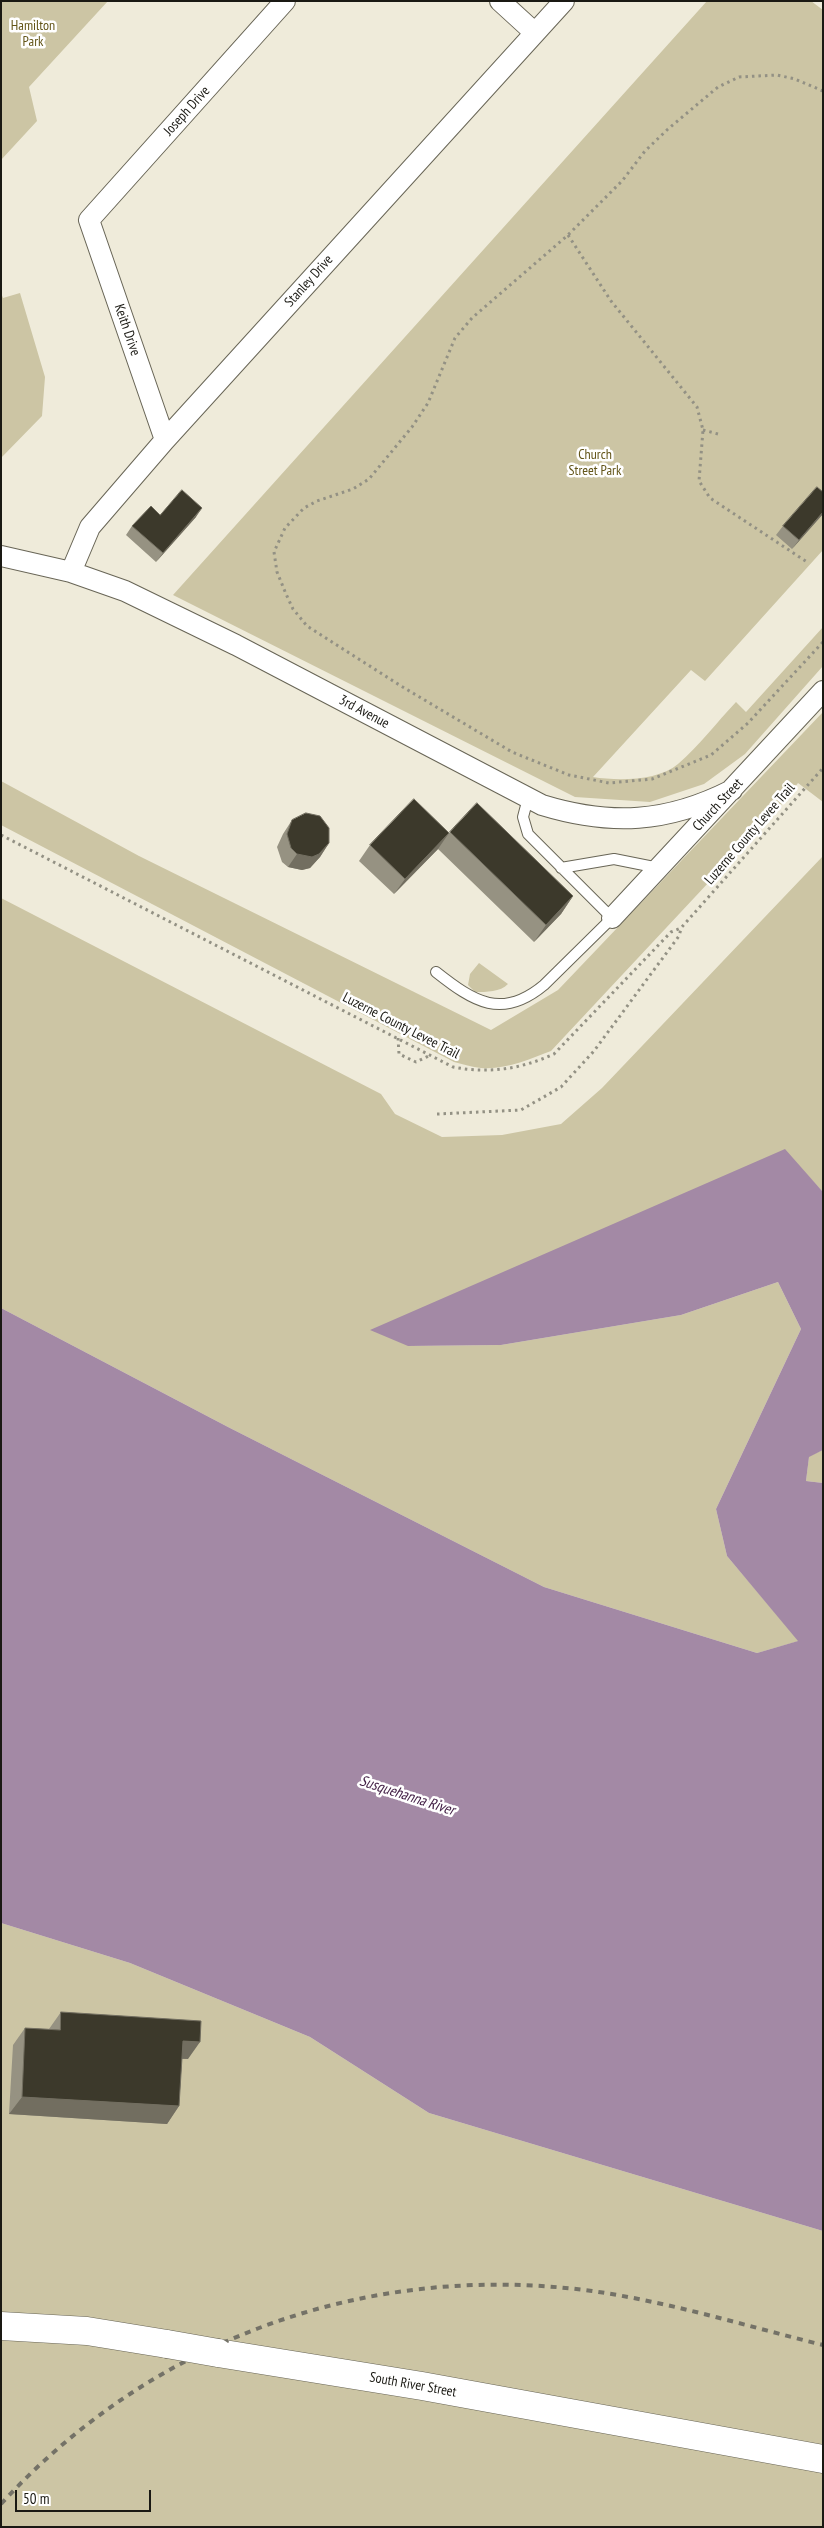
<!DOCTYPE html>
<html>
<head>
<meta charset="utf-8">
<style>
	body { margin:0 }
	#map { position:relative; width:824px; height:2528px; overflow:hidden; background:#efebda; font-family:"PT Sans Narrow",sans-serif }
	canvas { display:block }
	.frame { position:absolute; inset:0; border:2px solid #1a1913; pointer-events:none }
	.scale { position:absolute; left:15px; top:2490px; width:136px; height:22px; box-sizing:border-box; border:2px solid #1a1913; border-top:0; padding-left:6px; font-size:15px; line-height:18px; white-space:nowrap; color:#1a1913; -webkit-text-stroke:4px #fff; paint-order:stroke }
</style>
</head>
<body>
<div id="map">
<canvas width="824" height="2528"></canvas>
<div class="frame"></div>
<div class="scale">50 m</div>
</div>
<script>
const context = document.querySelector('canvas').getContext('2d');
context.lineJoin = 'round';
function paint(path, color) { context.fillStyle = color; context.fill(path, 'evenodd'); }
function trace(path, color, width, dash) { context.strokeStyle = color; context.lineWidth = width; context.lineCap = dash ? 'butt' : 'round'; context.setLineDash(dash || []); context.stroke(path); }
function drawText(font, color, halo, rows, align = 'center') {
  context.font = font + ' "PT Sans Narrow",sans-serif'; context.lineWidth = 5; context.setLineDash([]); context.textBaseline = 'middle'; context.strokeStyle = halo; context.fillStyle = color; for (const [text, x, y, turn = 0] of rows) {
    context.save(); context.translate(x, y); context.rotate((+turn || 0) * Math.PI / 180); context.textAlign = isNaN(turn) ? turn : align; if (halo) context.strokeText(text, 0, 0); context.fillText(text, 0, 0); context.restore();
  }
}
paint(new Path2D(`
	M1,1H108L29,87L37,121L1,160Z
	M707,1H811L823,10V550L705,681L691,670L593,777C618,781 658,781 678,764C699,746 717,722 736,702L746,712L823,627V666L745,754L704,784L650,802L575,797L173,595Z
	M1,293L3,298L20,293L45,377L42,416L1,458Z
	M823,712V802L798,783L781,805L551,1051C530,1059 505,1070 481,1068C472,1067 463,1064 454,1062L1,825V781L139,856L491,1030L558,990Z
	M823,856V1192L784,1150L408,1346L501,1345L681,1315L778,1282L801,1329L716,1509L727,1556L799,1641L757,1653L544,1587L228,1427L1,1308V898L381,1094L395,1114L442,1137L502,1135L561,1124L602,1088Z
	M479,963L508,984C500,992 487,992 475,992L468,985L470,974Z
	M823,1450V1483L806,1481L809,1456Z
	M1,1923L130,1963L310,2037L429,2113L823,2231V2527H1Z`), '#ccc5a4');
paint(new Path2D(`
	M785,1149L823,1192V1450L809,1457L806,1481L823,1483V2231L429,2113L310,2037L130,1963L1,1923V1308L228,1427L544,1587L757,1653L798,1641L727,1556L716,1509L801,1329L778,1282L681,1315L501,1345L408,1346L370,1330Z`), '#a389a5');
const lane = new Path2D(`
	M561,868L614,859L659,868
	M436,972C474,1002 502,1020 544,985L612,918L528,834L523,817L528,798`);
const street = new Path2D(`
	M500,1L535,33
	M165,440L89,220L285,1
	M1,556L71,572L125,591L236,645L542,805C611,826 667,823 732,790
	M71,572L90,527L165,440L564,1
	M612,918L823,691`);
const primary = new Path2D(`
	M1,2326L87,2331L167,2344
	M218,2353L422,2386L823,2459`);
trace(lane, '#686556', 12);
trace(street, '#686556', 22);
trace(primary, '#686556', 29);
trace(new Path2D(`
	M823,91L795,79L777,75L739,77L718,87L668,129L645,151L622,181L568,235L472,318L455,338L428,403L412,427L369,479L353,489L317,501L304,508L285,528L274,552L277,572L286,594L293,609L307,626L401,686L512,752L569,775L609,783L652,779L711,755L748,723L823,642
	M568,235L611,301L697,407L703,430L699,481L710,498L807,562
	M703,430L718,434
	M1,835L453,1067C489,1074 521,1069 554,1054L671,932L681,928L823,768
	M398,1038L399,1054L416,1062L431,1055
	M437,1114L521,1110L561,1087L594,1051L679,936L681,929`), '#939184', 3, [2.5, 4]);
trace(lane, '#fff', 10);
trace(street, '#fff', 20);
trace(primary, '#fff', 28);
trace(new Path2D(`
	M1,2504C153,2338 369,2261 592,2291C670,2302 746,2326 823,2345`), '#747267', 4, [6, 6]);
const primaryBridge = new Path2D(`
	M167,2344L218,2353`);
trace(primaryBridge, '#686556', 29, []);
trace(primaryBridge, '#fff', 28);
paint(new Path2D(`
	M823,492V514L792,549L776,535L783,526Z
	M160,515L196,517L156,562L126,535L132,526Z
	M292,820L329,843L320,857L310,868L302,870L288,867L282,862L277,847L283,834Z
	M450,832L573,896L561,914L534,942L438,849L394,894L359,861L370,845L449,833Z
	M61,2012L188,2059H182L179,2106L167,2124L9,2114L13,2045L25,2028L49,2029Z`), '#969282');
paint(new Path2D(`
	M202,508L196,517L156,562L163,553Z
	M823,512V514L792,549L799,540Z
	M449,833L438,849L394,894L405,879Z
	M329,843L320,857L310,868L302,870L288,867L297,854Z
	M573,896L561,914L534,942L546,925Z
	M183,2041L200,2042L188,2059L170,2058Z
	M22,2097L179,2106L167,2124L9,2114Z`), '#726e60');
const building = new Path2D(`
	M817,487L823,492V512L799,540L783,526Z
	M182,490L202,508L163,553L132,526L151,506L160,515Z
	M414,799L449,833L405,879L370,845Z
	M477,803L573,896L546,925L450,832Z
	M306,813L320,816L329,828V843L319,854L312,857L297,854L291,848L287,834L292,820Z
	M61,2012L201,2021L200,2042L183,2041L179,2106L22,2097L25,2028L60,2030Z`);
paint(building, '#3c392b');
trace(building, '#726e60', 1);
drawText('14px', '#635519', '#fff', [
	["Hamilton",33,26],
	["Park",33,42],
	["Church",595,455],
	["Street Park",595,471]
]);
drawText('14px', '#1a1913', '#fff', [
	["Joseph Drive",187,111,-48],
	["Stanley Drive",309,281,-48],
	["Keith Drive",127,330,71],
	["3rd Avenue",364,712,28],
	["Church Street",718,805,-47],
	["Luzerne County Levee Trail",750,834,-49],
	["Luzerne County Levee Trail",401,1026,27],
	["South River Street",413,2385,10]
]);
drawText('italic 15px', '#432046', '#fff', [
	["Susquehanna River",407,1796,18]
]);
</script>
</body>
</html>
